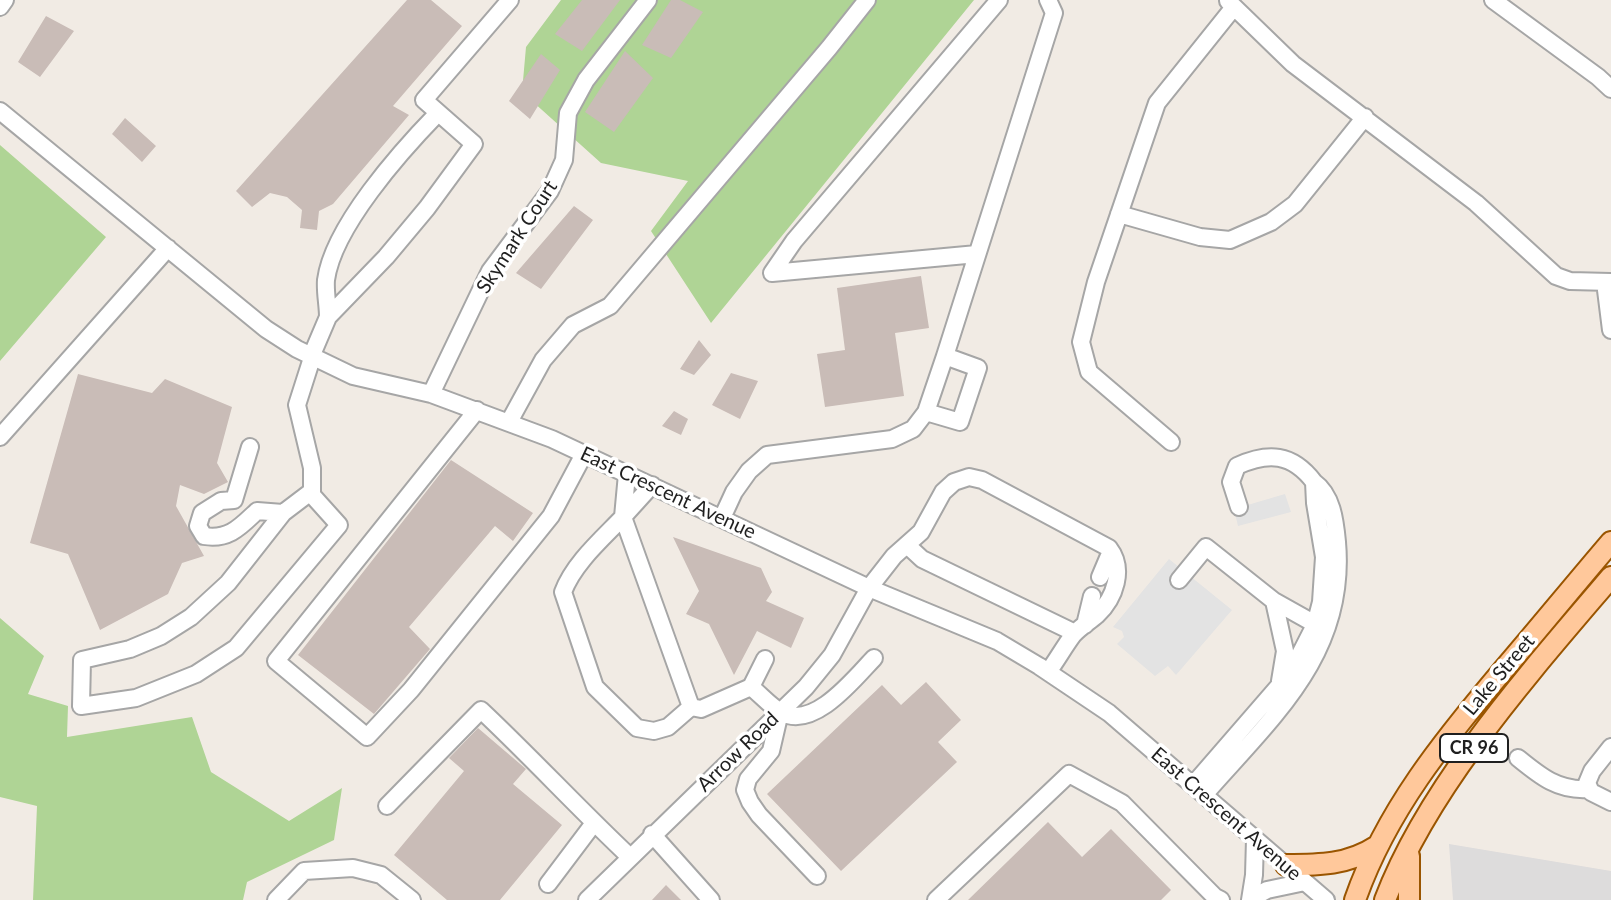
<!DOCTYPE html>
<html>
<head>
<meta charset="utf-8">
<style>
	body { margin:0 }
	canvas { display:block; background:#f1ebe4 }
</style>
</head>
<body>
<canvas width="1611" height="900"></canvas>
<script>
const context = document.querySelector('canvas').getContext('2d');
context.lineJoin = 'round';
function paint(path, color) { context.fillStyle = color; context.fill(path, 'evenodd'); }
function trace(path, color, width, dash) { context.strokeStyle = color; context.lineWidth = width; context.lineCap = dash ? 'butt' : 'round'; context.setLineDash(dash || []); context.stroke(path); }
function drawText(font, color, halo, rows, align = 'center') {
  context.font = font + ' Lato,sans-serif'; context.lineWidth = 7; context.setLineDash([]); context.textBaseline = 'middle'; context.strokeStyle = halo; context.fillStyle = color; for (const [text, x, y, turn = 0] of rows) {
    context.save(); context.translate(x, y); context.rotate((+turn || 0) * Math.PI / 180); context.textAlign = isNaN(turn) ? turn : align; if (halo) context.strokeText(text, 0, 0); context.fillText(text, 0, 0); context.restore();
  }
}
paint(new Path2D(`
	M1449,844L1611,871V900H1453Z`), '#dddcdc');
paint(new Path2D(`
	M561,0H974L711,323L651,231L688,181L601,163L522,92L526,47Z
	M0,145L106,237L0,361Z
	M0,618L44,656L28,694L68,706L67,737L192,717L211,772L289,821L342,788L334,840L247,882L243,900H33L37,806L0,797Z`), '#afd495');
paint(new Path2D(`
	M1285,494L1291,512L1238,526L1234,509Z
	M1169,559L1232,610L1176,675L1168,666L1155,676L1117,644L1124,637L1122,631L1113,627Z`), '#e3e3e3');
paint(new Path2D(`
	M407,0H431L462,26L393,106L409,115L333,204L319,211L317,230L300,228L302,210L287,197L270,193L252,207L236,191Z
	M582,0H620L582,51L555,34Z
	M671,0H680L703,12L671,58L642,45Z
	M46,16L74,31L40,77L18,62Z
	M625,51L653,78L614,132L585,112Z
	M541,54L560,70L530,119L509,101Z
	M125,118L156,146L142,162L112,134Z
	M574,206L593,220L541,289L516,273Z
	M921,276L929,328L895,333L904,396L825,407L817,354L845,350L837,288Z
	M699,340L711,355L694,375L680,369Z
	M731,373L758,381L740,419L712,405Z
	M78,374L152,393L165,379L232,407L217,463L228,482L204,494L180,485L176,506L204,556L182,563L168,594L100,630L68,554L30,543Z
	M674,411L688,419L681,435L662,426Z
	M451,460L533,513L513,541L495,526L409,627L430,649L374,714L298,655Z
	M673,537L761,568L772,592L766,601L804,618L791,648L757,631L734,675L709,624L686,614L699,591Z
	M926,682L961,720L938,742L957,762L841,871L767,794L882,685L901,705Z
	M478,728L526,769L513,784L562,825L500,900H447L394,855L464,771L449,758Z
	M1048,822L1082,857L1111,829L1171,890L1161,900H968Z
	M666,885L681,900H652Z`), '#c9bcb7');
const minor = new Path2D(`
	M1493,0L1598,77L1611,89
	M1228,1L1293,64L1476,203L1556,276L1570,281L1611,282
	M0,7L5,0
	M0,111L266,329L297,349L353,376L431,394L552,439L869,588L997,641L1039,666L1109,713L1326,900
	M1119,214L1200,237L1230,240L1271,222L1295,204L1365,117
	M977,254L772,273L794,241L999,0
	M1605,282L1611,330
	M328,317C328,305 325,292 326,280C333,227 401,151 438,113
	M945,356L1054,13L1048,0
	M311,357L328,317L386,257L427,208L474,144L424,100L510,0
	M312,358L297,405L312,468V495L339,525L236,648L196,674L136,698L81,706L82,660L130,649L161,636L191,617L228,583L283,513L312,491
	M431,394L490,271L550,191L564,160L568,113L586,80L648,0
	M477,410L276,661L367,737L411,690L551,516L584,454
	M509,422L543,360L573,325L610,306L829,48L867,0
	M0,437L168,248
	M1171,442L1089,372L1081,342L1096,282L1157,103L1234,7
	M627,474L623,517L652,485
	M234,500L221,501L202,513L198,526L204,536C229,540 240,527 257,511L283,513
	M234,500L250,447
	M1239,507L1231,482L1237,466C1268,452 1292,453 1314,482
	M722,518L734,492L749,471L767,455L892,439L913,429L926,412L960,422L978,368L945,356L926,412
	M908,546L922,559L1075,633
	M1100,577L1111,551
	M1179,580L1206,547L1274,601L1324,629
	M1274,601L1285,651L1280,681
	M1085,625L1092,596
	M751,687L765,659
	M691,707L668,727L654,731L637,728L595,687L563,592C574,563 602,539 623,517L691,707L701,709L751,687C761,695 770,706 781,712C813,731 854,679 874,658
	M780,712L771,751L748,779L745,790L750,802L759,815L817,876
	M1611,747L1592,771L1587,783L1591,792L1611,802
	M1518,758C1540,776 1558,791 1588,789
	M1193,785L1291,672L1315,625L1321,602L1324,557L1315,503L1314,482C1332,495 1335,520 1337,542C1347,654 1272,717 1204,795
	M387,806L481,710C532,758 579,809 630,857
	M652,834L711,900
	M548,884L594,823
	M1251,899L1267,890L1305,882
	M276,900L304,871L353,868L381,875L412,900
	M587,900L806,687L832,655L869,588L894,556L921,532L943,492L954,482L969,477L982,480L1109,548C1125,569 1115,598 1097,615C1089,622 1080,627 1073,635C1064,647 1057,660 1048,672
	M936,900L1069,774L1122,803L1215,897L1221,900
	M1250,900L1254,875L1255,839`);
const major = new Path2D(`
	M1409,856V900
	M1286,865C1319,865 1348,865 1377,846
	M1355,900C1386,811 1444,740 1504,669C1540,627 1575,584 1611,542
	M1385,900C1428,786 1532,670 1611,577`);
trace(minor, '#a6a6a6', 20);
trace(major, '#9a5500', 24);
trace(minor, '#fff', 16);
trace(major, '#ffc89b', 20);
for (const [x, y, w] of [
	[1474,748,68]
]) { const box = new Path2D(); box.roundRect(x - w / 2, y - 14, w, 28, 6); context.fillStyle = '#fff'; context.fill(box); trace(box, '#1f1f1f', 2); }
drawText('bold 18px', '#1f1f1f', null, [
	["CR 96",1474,748]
]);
drawText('20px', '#1f1f1f', '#fff', [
	["Skymark Court",517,237,-57],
	["East Crescent Avenue",668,493,25],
	["Lake Street",1499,675,-50],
	["Arrow Road",738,752,-44],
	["East Crescent Avenue",1226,814,41]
]);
</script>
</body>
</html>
